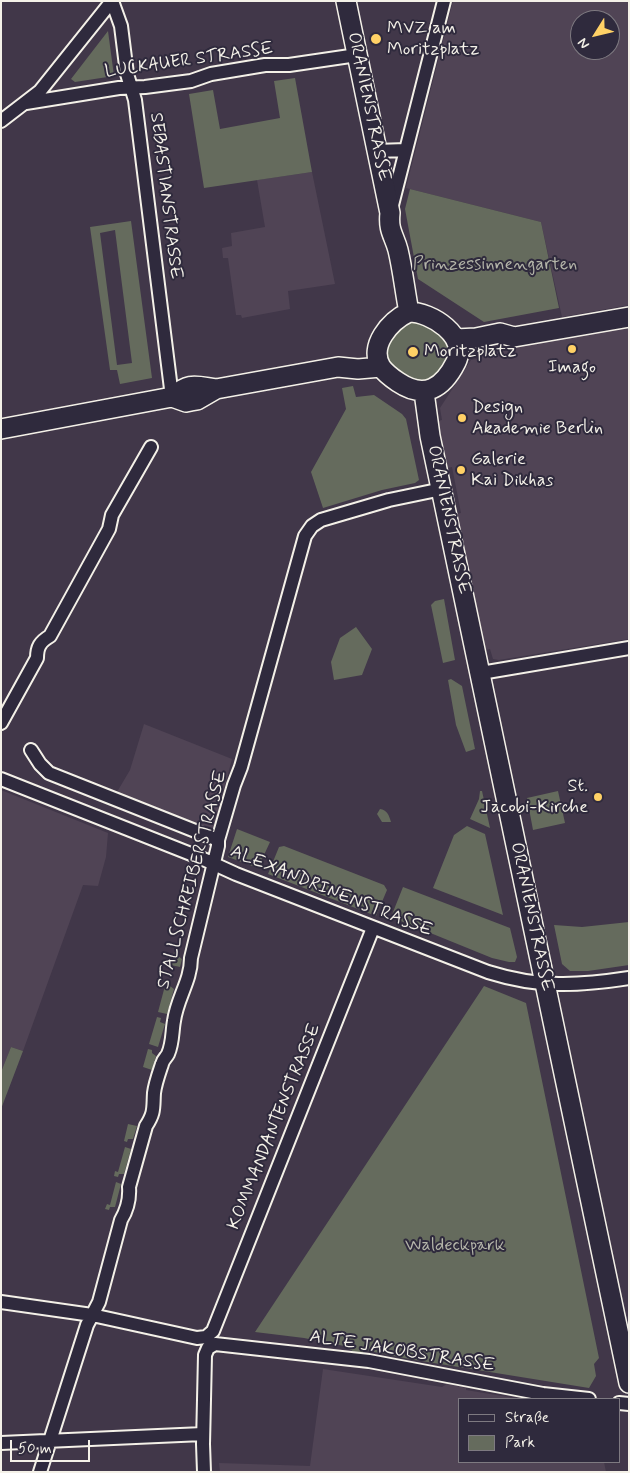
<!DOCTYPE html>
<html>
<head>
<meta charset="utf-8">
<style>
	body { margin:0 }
	#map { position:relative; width:630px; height:1473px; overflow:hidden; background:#413749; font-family:Mynerve,sans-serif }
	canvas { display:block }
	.frame { position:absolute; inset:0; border:2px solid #f4f1e8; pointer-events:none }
	.legend { position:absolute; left:458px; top:1398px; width:162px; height:65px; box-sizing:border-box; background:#2f2a3d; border:1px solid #7e7a81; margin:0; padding:6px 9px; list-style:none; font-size:15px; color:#f4f1e8 }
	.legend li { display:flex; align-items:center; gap:10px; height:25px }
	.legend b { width:25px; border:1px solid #7e7a81 }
	.north { position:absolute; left:570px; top:10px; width:50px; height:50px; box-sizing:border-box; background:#2f2a3d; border:1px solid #7e7a81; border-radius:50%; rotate:234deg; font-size:14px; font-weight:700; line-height:20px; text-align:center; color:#f4f1e8 }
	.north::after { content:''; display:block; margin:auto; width:18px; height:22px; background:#ffd166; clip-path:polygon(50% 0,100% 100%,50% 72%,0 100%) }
	.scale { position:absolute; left:10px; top:1440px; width:80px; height:22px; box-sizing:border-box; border:2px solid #f4f1e8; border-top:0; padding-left:6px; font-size:15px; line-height:18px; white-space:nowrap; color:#f4f1e8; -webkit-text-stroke:4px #2f2a3d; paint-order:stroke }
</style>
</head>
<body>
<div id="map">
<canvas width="630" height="1473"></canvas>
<div class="frame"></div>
<ul class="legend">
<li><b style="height:6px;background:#2f2a3d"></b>Straße</li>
<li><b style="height:14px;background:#656b5d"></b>Park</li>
</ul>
<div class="north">N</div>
<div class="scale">50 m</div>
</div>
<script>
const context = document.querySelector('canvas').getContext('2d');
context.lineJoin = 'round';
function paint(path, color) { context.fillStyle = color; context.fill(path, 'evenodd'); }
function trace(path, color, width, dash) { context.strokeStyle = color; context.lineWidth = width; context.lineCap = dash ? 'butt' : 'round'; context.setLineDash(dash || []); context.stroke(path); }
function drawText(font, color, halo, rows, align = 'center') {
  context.font = font + ' Mynerve,sans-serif'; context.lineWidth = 4; context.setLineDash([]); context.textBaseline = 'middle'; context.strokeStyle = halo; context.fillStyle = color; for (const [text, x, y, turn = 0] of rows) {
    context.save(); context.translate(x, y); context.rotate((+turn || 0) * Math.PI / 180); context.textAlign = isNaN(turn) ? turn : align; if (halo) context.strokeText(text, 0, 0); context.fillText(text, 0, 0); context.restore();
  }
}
paint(new Path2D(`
	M453,1H629V305L562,317L541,222L406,188ZM580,20H610V50H580Z
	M312,172L335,284L288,291L290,309L242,318L241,315H236L228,258H223L222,248L232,246L231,233L265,227L257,180Z
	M629,326V639L499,660L493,659L490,649L486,650L457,514L461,513L452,467L448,468L438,421L442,420L440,408L471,360L482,358L481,353Z
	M144,724L232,759L213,830L117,792L130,770Z
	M1,790L108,833L106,857L98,886L83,885L23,1051L11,1047L1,1072Z
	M323,1369L442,1387L447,1384L466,1388V1390L520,1399H459V1462H604L606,1472H220L219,1463L310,1466Z`), '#504455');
paint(new Path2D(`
	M108,31L114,76L75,82L71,79Z
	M295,78L312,172L204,188L189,94L213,90L220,129L280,118L274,81Z
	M410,189L541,222L559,308L484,322L418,279L405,209Z
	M131,221L152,378L120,384L117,370H110L90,227ZM115,230L132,363L117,365L100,233Z
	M410,318L446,334L452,358L426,386L388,368L384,343Z
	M353,386L356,397L374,395L402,414L406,419L419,480L415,483L382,490L323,508L311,472L346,409L342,388Z
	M444,599L455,660L443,663L431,605L435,601Z
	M356,627L372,649L362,675L334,680L331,662L340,638Z
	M451,679L462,686L475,749L466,752L456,725L448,680Z
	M480,791H482L490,828L470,819L479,799Z
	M558,791L565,823L533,830L527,798Z
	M380,809C387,810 389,815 391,822H382L377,814Z
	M467,826L485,834L503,915L433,888L454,835Z
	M237,829L270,842L258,868L228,857Z
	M284,846L384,885L387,890L376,916L268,874L279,847Z
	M403,887L510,928L517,957L515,962H509L492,958L391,917Z
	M629,922V965L588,971H570L562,964L554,925L582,927Z
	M174,952L178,953V956L182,959L180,967L171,965Z
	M166,982L170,984V986L174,989L167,1014L158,1012Z
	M484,986L526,1003L599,1358L594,1364L596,1376L589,1388L409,1359L364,1350L361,1356L344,1346L304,1338L255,1332Z
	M157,1017L161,1018L160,1022L165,1024L158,1047L149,1044Z
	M11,1047L23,1051L1,1109V1072Z
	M148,1049L152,1050V1053L156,1056L152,1070L143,1067Z
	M128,1124L137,1126L133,1139H128L127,1142L124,1141Z
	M125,1147L131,1149L124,1174H119L118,1177L114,1176L115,1171L118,1172Z
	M116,1182L121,1184L115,1207H110L109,1210L105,1209L107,1204L110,1205Z`), '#656b5d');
const street = new Path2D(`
	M112,1L121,26L127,74L135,100L172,397
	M26,103L119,88L145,87L191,81L211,74L265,65H289L357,55
	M1,121L40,91L112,1
	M376,151L406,150
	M391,209L444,1
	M481,673L629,648
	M1,723L37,658C37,647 40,642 50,636L109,529L112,515L151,447
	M31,750L40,764L49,773L218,840
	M1,779L201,858L236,874L488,972C539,988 577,986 629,978
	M1,1302L92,1315L197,1338L206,1337L213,1331L373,928
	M619,1403L629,1404
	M1,1443L203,1434
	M40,1472L87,1325L99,1302L121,1220C127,1210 130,1200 129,1187L146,1126C155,1112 153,1108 154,1093C155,1084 159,1073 162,1064C163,1059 166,1058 168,1054C173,1043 172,1031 174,1021C177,998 191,981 191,958L218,846V840L234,785L241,767L305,536L312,526L321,520L389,500L442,489
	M204,1472L203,1444L205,1355L208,1348L215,1344L369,1361L543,1394L589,1399`);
const secondary = new Path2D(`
	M346,1L390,213C388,231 394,235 398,250C403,271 405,292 409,312
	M409,312C431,312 469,336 456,362C443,388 425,400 398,382C392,378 386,374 381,367C368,346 390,321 409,312Z
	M456,339L476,338L500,333L514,337L629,317
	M424,392L430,436L629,1383
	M172,397C190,382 195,386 216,389
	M1,429L172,397L186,402L191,401L197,400L216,389L338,367L358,369L381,367`);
trace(street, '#f4f1e8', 16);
trace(secondary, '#f4f1e8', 22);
trace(street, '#2f2a3d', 12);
trace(secondary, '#2f2a3d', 19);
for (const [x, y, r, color] of [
	[376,39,6,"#ffd166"],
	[572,349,5,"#ffd166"],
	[413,352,6,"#ffd166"],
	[462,418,5,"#ffd166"],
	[461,470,5,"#ffd166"],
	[598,797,5,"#ffd166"]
]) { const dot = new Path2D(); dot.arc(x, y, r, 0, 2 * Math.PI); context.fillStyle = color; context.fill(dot); trace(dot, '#2f2a3d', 2); }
drawText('18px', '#f4f1e8', '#2f2a3d', [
	["MVZ am",387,29],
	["Moritzplatz",387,50],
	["Moritzplatz",424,352],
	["Imago",572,368,"center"],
	["Design",472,408],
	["Akademie Berlin",472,429],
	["Galerie",471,460],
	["Kai Dikhas",471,481],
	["St.",588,787,"right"],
	["Jacobi-Kirche",588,808,"right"]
], 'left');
drawText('18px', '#f4f1e8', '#2f2a3d', [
	["LUCKAUER STRASSE",189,61,-8],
	["ORANIENSTRASSE",368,107,78],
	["SEBASTIANSTRASSE",165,196,83],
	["ORANIENSTRASSE",448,520,78],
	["STALLSCHREIBERSTRASSE",193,880,-75],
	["ALEXANDRINENSTRASSE",331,892,22],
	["ORANIENSTRASSE",531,917,78],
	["KOMMANDANTENSTRASSE",275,1127,-68],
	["ALTE JAKOBSTRASSE",402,1352,9]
]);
drawText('18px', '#b4b5a9', '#2f2a3d', [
	["Prinzessinnengarten",495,265],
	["Waldeckpark",455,1246]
]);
</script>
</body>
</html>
